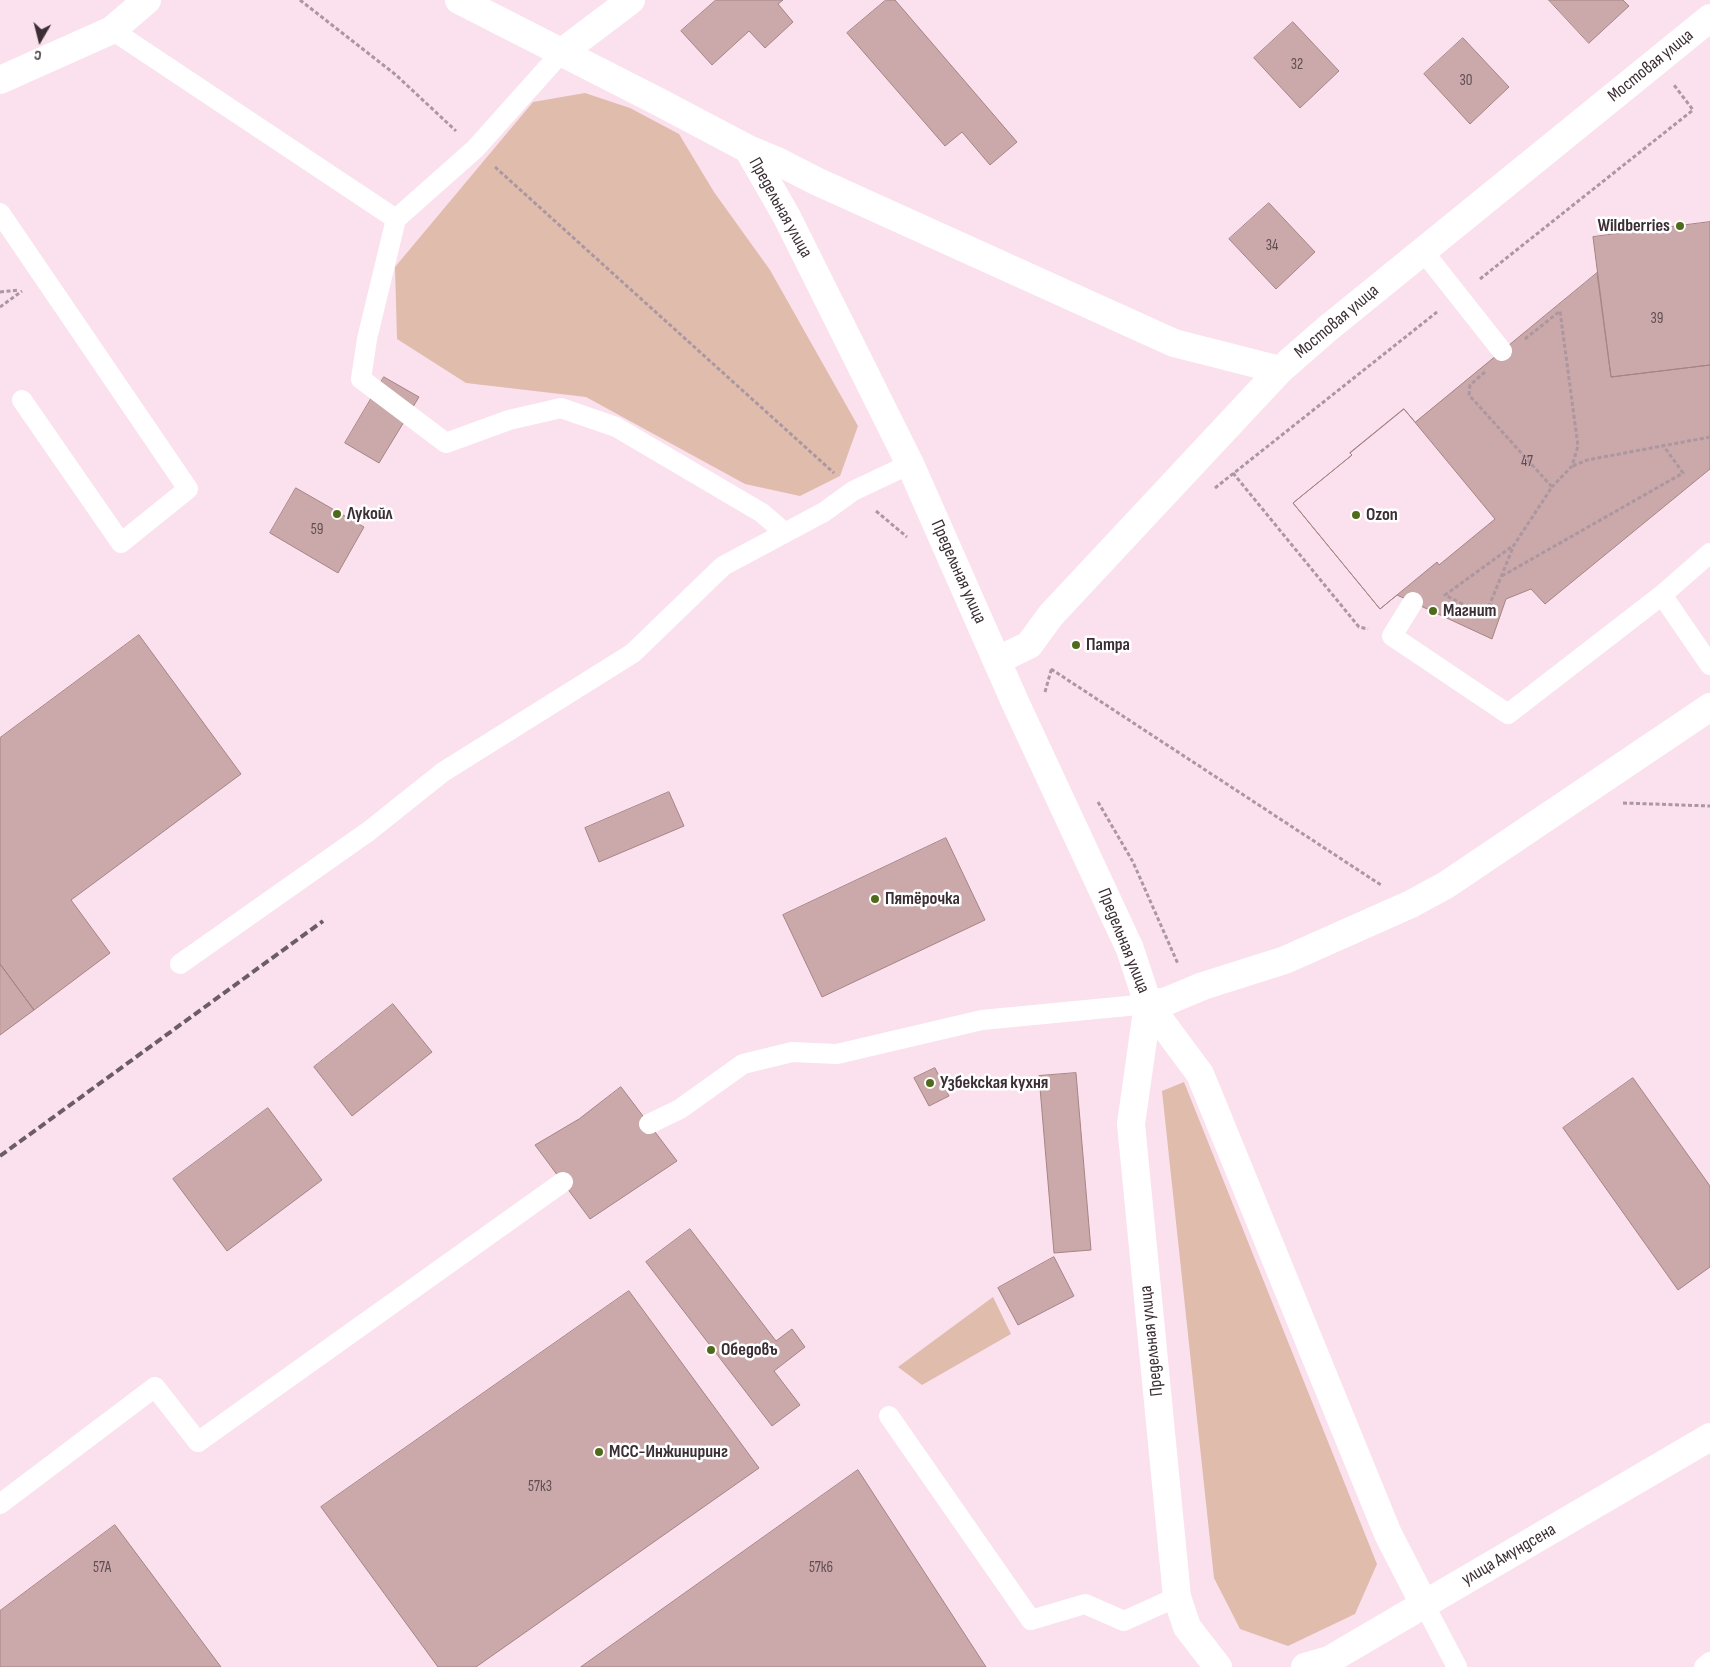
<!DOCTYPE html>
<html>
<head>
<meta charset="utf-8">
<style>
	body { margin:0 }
	#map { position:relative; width:1710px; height:1667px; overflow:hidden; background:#fbe1ed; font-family:"Sofia Sans Condensed",sans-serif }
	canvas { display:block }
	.north { position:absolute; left:15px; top:15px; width:50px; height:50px; -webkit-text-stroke:4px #fff; paint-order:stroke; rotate:188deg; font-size:14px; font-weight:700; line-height:20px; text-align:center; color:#3b2f35 }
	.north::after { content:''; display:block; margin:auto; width:18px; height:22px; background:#3b2f35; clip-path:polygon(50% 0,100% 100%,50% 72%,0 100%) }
</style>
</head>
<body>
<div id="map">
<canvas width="1710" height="1667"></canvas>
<div class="north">С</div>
</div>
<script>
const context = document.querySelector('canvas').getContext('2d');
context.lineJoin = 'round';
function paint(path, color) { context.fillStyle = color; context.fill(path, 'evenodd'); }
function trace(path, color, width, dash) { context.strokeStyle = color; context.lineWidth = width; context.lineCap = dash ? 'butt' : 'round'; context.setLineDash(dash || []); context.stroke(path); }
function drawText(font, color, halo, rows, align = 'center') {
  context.font = font + ' "Sofia Sans Condensed",sans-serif'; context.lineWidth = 5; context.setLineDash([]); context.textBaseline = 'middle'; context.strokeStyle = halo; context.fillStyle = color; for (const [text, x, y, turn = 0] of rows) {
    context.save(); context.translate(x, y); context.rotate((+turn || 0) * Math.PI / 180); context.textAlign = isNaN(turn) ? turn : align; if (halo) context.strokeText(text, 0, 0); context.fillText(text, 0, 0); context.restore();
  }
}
paint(new Path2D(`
	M585,93L630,108L679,134L714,192L770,270L858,426L840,476L800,496L745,484L586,397L466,383L397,339L395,267L533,102Z
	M1184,1082L1377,1564L1355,1614L1288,1646L1240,1629L1214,1578L1162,1091Z
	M993,1297L1011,1334L922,1385L898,1367Z`), '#e0bcad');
const building = new Path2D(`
	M716,0H783L778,4L793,22L765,48L749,31L712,65L681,31Z
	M886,0H895L1017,142L990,165L962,132L945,146L847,33Z
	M1549,0H1623L1629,6L1589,43Z
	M1293,22L1339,71L1300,108L1254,58Z
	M1463,38L1509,87L1470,124L1424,74Z
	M1269,203L1315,252L1276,289L1229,239Z
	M1710,222V365L1611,377L1593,237Z
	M1597,273L1611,377L1710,365V469L1545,604L1531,589L1506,599L1492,639L1397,595L1380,609L1293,503L1352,455L1350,453L1404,409L1415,422Z
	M384,377L419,397L379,463L345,443Z
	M1404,409L1495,519L1439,565L1437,562L1380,609L1293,503L1352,455L1350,453Z
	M296,488L364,527L338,573L270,533Z
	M139,635L241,774L71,900L110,953L34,1010L0,964V738Z
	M669,792L684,826L599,862L585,828Z
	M946,838L985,920L822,997L783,915Z
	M0,964L34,1010L0,1035Z
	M393,1004L432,1052L352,1116L314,1067Z
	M935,1068L949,1096L929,1106L914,1078Z
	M1076,1073L1091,1250L1054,1253L1039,1076Z
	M1633,1078L1710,1186V1267L1678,1290L1563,1128Z
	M621,1087L677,1161L590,1219L535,1145L579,1119Z
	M268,1108L322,1180L227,1251L173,1179Z
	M690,1229L776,1341L792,1329L805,1347L774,1371L800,1405L772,1426L646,1262Z
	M1054,1257L1074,1296L1018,1325L998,1288Z
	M629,1291L759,1468L476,1667H438L321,1507Z
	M858,1470L986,1667H581Z
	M115,1525L221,1667H0V1611Z`);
paint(building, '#cba8a9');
trace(building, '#a58485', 1);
trace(new Path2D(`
	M300,0L396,75L456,131
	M495,167L834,473
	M1480,279L1693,110L1674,85
	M0,292L19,290
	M0,307L22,291
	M1525,339L1560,311L1578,446L1572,466L1552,487
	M1485,372L1470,385L1469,395L1552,487L1514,545L1485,616L1445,595L1514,545
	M1573,466L1587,460L1710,437
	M1233,473L1359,627L1368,629
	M1215,488L1437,312
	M876,511L907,537
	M1502,576L1683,473L1663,445
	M1051,669L1381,885
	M1045,692L1052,667
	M1098,802L1133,862L1178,964
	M1623,803L1710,806`), '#ab97a0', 3, [4, 2.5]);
trace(new Path2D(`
	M112,30L396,219L475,149L561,53
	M0,213L188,489L121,543L22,400
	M396,219L367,339L361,379L446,443L509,420L561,408L616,427L762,513L785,533
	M1423,251L1502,351
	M1710,553L1662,595L1710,665
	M1413,602L1392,636L1508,714L1662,595
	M180,964L369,831L443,772L633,653L723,566L824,512L853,491L910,464
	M649,1124L680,1109L743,1064L792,1052L837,1054L982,1020L1148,1004
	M889,1416L1031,1620L1085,1604L1124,1621L1177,1597
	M0,1504L155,1387L198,1442L563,1182
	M1424,1604L1457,1667
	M1704,1667L1710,1662`), '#fff', 20);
trace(new Path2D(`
	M561,53L631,0
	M0,80L112,30L147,0
	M1148,1004L1167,1001L1203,986L1285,960L1411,904L1446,885L1710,707`), '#fff', 28);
trace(new Path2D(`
	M459,0L661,103L748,149L777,161L816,181L1174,343L1280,370
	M748,149L787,217L910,464L1015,702L1130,949L1148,1004L1200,1074L1388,1534L1424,1604
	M998,660L1029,645L1051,615L1280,370L1327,329L1710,18
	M1148,1004L1131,1124L1177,1597L1187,1627L1218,1667
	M1305,1667L1329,1660L1710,1437`), '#fff', 28);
trace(new Path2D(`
	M0,1156L323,921`), '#6c5d64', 4, [8, 4]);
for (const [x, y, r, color] of [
	[1680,226,5,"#506a1c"],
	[337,514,5,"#506a1c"],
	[1356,515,5,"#506a1c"],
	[1433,611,5,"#506a1c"],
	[1076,645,5,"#506a1c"],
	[875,899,5,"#506a1c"],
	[930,1083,5,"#506a1c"],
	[711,1350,5,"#506a1c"],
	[599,1452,5,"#506a1c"]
]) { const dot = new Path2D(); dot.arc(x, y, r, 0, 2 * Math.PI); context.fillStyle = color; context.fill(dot); trace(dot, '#fff', 2); }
drawText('15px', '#5f4d52', null, [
	["32",1297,65],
	["30",1466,81],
	["34",1272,246],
	["39",1657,319],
	["47",1527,462],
	["59",317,530],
	["57к3",540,1487],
	["57А",102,1568],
	["57к6",821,1568]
]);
drawText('18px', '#3b2f35', '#fff', [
	["Мостовая улица",1651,66,-39],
	["Предельная улица",780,208,61],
	["Мостовая улица",1337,322,-40],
	["Предельная улица",958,572,66],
	["Предельная улица",1123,941,68],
	["Предельная улица",1152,1341,-96],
	["улица Амундсена",1509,1555,-30]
]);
drawText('bold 18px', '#3b2f35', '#fff', [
	["Wildberries",1670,226,"right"],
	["Лукойл",347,514],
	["Ozon",1366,515],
	["Магнит",1443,611],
	["Патра",1086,645],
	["Пятёрочка",885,899],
	["Узбекская кухня",940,1083],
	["Обедовъ",721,1350],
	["МСС-Инжиниринг",609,1452]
], 'left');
</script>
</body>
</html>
